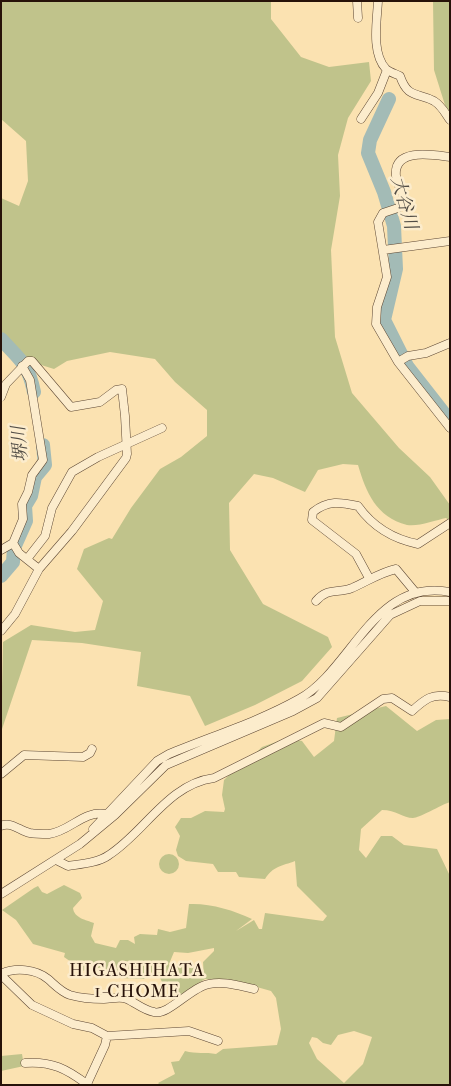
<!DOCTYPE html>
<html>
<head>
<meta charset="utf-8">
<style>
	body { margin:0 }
	#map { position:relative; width:451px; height:1086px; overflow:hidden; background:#fbe2b1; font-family:"IM FELL French Canon",serif }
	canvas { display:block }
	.frame { position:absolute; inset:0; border:2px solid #271209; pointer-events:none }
</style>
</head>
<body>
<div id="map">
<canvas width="451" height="1086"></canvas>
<div class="frame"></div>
</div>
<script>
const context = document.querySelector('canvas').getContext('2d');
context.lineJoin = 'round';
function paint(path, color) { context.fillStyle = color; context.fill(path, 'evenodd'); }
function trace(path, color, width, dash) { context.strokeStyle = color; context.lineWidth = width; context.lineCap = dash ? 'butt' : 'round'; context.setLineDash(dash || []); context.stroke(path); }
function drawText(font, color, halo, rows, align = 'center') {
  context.font = font + ' "IM FELL French Canon","Noto Serif JP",serif'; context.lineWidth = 5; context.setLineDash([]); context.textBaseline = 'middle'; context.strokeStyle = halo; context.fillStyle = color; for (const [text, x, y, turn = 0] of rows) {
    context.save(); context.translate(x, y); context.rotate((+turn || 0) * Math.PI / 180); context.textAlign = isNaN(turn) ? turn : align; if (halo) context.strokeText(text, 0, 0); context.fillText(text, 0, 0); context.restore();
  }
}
paint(new Path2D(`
	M1,1H271V19L301,57L329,67L369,62L371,81L348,118L338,155L340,196L331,250L335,337L352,393L399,448L430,477L450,505V521L446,518C436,520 418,527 407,525C376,517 366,492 358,465L343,464L318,470L305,492L273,478L254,474L229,503L230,550L263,604L328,637L332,647L302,681L255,705L205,726L190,696L137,686L141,652L82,643L32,640L1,732L3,642L31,625L75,632L95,630L103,601L77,569L84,549L109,538L112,539L131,508L160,469L181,457L207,436V410L175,382L155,359L110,352L67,361L54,369L6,354L1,348V198L19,206L28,181L26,141L1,119Z
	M433,1H450V121L434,70Z
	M386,706L417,731L436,720L450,719V802C441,805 419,818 413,818C403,818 396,810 382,810L361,829L359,850L366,858L381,836H392L404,845L437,849L450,876V1085H160L158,1083L175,1074L171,1062L179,1061L185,1051C196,1054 206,1052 216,1054L223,1049L277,1045L281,1029L276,998L271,991L232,980L205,979L181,995L171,992L166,985L170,983L162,982L158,974L152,972L144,979L120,978L107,972L96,977L89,973V968L86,967L84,971L64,957L65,953L33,944L16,920L2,910L34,888L38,886L42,892L47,894L64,885L80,893L82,898L73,908C74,918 86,920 94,923L91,936L95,943L116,948L120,940H128L135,944L134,937L140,934L157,935L158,929L170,932L186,928L189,904C210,903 233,910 252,919L236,931L254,920L259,929H262L265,913L323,921L327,916L297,886L295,861C282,866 273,866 265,879L239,877L236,872H218L213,864L186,861L178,856L176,850L180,836L175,827L181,818H191L205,811L224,812L225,809L222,795L224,780L232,772L237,771L262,747L287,738L302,741L314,757L334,741L337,718ZM214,948V951L203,962L204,978L200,975L201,966L189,968L172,964L174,976L169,964L174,952L188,953ZM354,1031L372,1037L363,1064L344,1083L317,1059L309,1043L312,1037L317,1038L323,1043L331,1045L338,1035Z
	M159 864a10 10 0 1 1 20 0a10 10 0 1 1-20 0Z
	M22,1054L24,1066L1,1071V1056Z`), '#c0c38b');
trace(new Path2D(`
	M389,99L370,140L368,153L384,192L394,226L396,269L384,320L407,366L450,421
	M1,339C20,360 28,363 34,392
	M1,576L13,562L14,548L26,521L25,506L31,496L35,477L45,465L43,445`), '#a3bbb6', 14);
const minor = new Path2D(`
	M357,1L358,18
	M378,1C377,21 371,53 386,69C389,72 396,74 400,76C408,99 417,92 434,101C442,106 445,113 450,120
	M361,119L378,93L387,70
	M450,157C434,155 393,147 396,176C397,184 403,193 405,201L398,208L383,213L378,222L387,277L377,307L376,324L398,362L450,428
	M383,250L450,241
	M398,362L408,356L426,353L450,343
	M1,397L6,384L28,361H32L71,407L100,402L116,390L122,389L125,416L127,454L126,458L72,531L39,569L15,614L1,631
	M13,543L19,553L39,569
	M1,550L13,543L23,519L22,504L28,492L32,475L43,460L30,380L22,366
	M27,559L45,536L52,508L72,472L98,457L162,428
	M369,578L356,554L312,520L313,512C328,500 340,502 358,506C373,527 393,539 418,544L450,523
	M316,601C328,587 337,594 352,588C368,581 379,573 396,569L416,593
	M1,774L24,755L83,757L90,753L92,749
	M1,826C11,821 20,831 30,833C36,834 43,834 49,834C71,831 83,810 106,814
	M93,829L157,761L169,754C212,736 258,722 299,699C352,670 374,577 450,592
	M56,860L68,866C81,864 98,863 109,855C145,832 168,784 214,778L324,723L341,727L383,699L392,698L412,711C425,699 432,693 450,697
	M1,894L80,844L115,815L166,765L293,711L317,698L390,615L420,601H450
	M1,974C15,967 36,969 48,979C55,985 61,992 70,995C80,998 93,999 104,999C111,999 120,996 127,999C136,1003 143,1010 154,1012C168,1016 191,987 209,984C225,981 239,986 254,989
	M1,975L32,1005L73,1024L92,1028L107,1036L189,1031L218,1041
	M25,1063C52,1061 67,1069 88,1085
	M87,1084L105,1045L107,1036`);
trace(minor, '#5c4633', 9);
trace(minor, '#fceccc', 8);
drawText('italic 18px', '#524d46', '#fceccc', [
	["大谷川",403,203,74],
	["堺川",21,444,-95]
]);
context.letterSpacing = '1px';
drawText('18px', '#271209', '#fceccc', [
	["HIGASHIHATA",137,972],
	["1-CHOME",137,993]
]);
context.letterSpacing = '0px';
</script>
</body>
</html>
